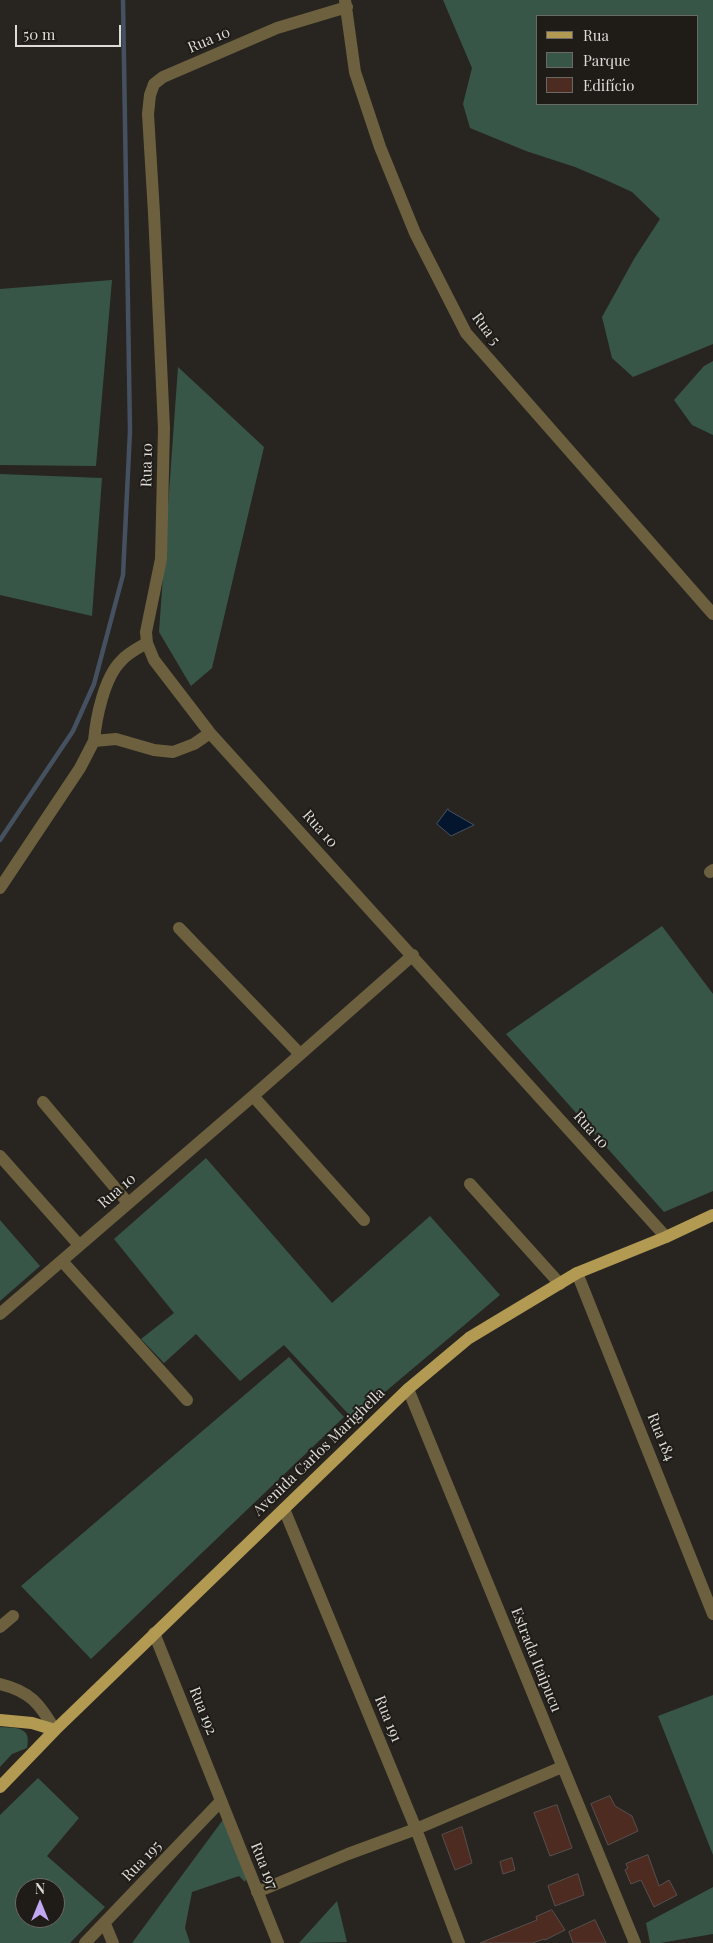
<!DOCTYPE html>
<html>
<head>
<meta charset="utf-8">
<style>
	body { margin:0 }
	#map { position:relative; width:713px; height:1943px; overflow:hidden; background:#282520; font-family:"Playfair Display",serif }
	canvas { display:block }
	.legend { position:absolute; left:536px; top:15px; width:162px; height:90px; box-sizing:border-box; background:#1f1c17; border:1px solid #6b6965; margin:0; padding:6px 9px; list-style:none; font-size:15px; color:#dedcd9 }
	.legend li { display:flex; align-items:center; gap:10px; height:25px }
	.legend b { width:25px; border:1px solid #6b6965 }
	.north { position:absolute; left:15px; top:1878px; width:50px; height:50px; box-sizing:border-box; background:#1f1c17; border:1px solid #6b6965; border-radius:50%; rotate:0deg; font-size:14px; font-weight:700; line-height:20px; text-align:center; color:#dedcd9 }
	.north::after { content:''; display:block; margin:auto; width:18px; height:22px; background:#c1a8f3; clip-path:polygon(50% 0,100% 100%,50% 72%,0 100%) }
	.scale { position:absolute; left:15px; top:25px; width:106px; height:22px; box-sizing:border-box; border:2px solid #dedcd9; border-top:0; padding-left:6px; font-size:15px; line-height:18px; white-space:nowrap; color:#dedcd9; -webkit-text-stroke:4px #1f1c17; paint-order:stroke }
</style>
</head>
<body>
<div id="map">
<canvas width="713" height="1943"></canvas>
<ul class="legend">
<li><b style="height:6px;background:#b29a52"></b>Rua</li>
<li><b style="height:14px;background:#375647"></b>Parque</li>
<li><b style="height:14px;background:#4d2b21"></b>Edifício</li>
</ul>
<div class="north">N</div>
<div class="scale">50 m</div>
</div>
<script>
const context = document.querySelector('canvas').getContext('2d');
context.lineJoin = 'round';
function paint(path, color) { context.fillStyle = color; context.fill(path, 'evenodd'); }
function trace(path, color, width, dash) { context.strokeStyle = color; context.lineWidth = width; context.lineCap = dash ? 'butt' : 'round'; context.setLineDash(dash || []); context.stroke(path); }
function drawText(font, color, halo, rows, align = 'center') {
  context.font = font + ' "Playfair Display",serif'; context.lineWidth = 4; context.setLineDash([]); context.textBaseline = 'middle'; context.strokeStyle = halo; context.fillStyle = color; for (const [text, x, y, turn = 0] of rows) {
    context.save(); context.translate(x, y); context.rotate((+turn || 0) * Math.PI / 180); context.textAlign = isNaN(turn) ? turn : align; if (halo) context.strokeText(text, 0, 0); context.fillText(text, 0, 0); context.restore();
  }
}
paint(new Path2D(`
	M443,0H713V344L633,377L612,358L602,317L634,259L660,219L632,192L608,181L575,167L526,151L470,128L463,104L472,68ZM537,16H697V104H537Z
	M112,280L96,466L0,465V289Z
	M713,361V435L692,425L674,400L704,366Z
	M178,367L264,447L212,668L191,686L159,632Z
	M0,474L102,478L92,616L0,595Z
	M662,926L713,994V1191L664,1212L506,1034Z
	M206,1158L332,1303L430,1216L500,1295L353,1419L284,1345L240,1381L196,1334L164,1363L141,1339L174,1313L114,1239Z
	M0,1220L40,1266L0,1301Z
	M289,1357L344,1417L91,1659L21,1586Z
	M713,1695V1855L658,1716Z
	M0,1727C16,1728 32,1726 27,1748L12,1754L0,1767Z
	M38,1778L79,1818L47,1856L105,1907L70,1943H0V1815ZM25,1888H55V1918H25Z
	M225,1817L250,1867L245,1882L239,1876L192,1892L185,1928L190,1943H132Z
	M713,1887V1934L660,1943H650L646,1923Z
	M337,1901L347,1942L299,1943Z`), '#375647');
const water = new Path2D(`
	M448,809V810L474,825L451,836L437,824Z`);
paint(water, '#04162d');
trace(water, '#455161', 1);
trace(new Path2D(`
	M0,840L73,731L94,684L123,575L130,431L123,0`), '#455161', 4.5);
const building = new Path2D(`
	M610,1796L615,1806L632,1816L638,1831L608,1845L591,1804Z
	M557,1805L572,1848L550,1856L534,1813Z
	M462,1827L472,1863L455,1870L442,1835Z
	M648,1855L659,1886L669,1880L677,1895L654,1907L641,1880L631,1884L625,1870L628,1868L626,1864Z
	M512,1858L515,1870L503,1874L500,1862Z
	M578,1874L584,1895L555,1906L548,1886Z
	M552,1910L565,1930L545,1940L544,1939L532,1943H480L537,1920L536,1917Z
	M595,1920L606,1943H573L569,1932Z`);
paint(building, '#4d2b21');
trace(building, '#57504e', 1);
trace(new Path2D(`
	M345,0L355,72L380,147L415,233L466,333L713,614
	M347,7L277,28L163,77L154,84L150,95L148,114L154,213L164,428L161,559L146,632L147,643L154,660L210,733L666,1237
	M94,741C96,718 104,678 121,661C128,653 138,648 147,643
	M710,872L713,870
	M0,888L80,768L94,741L116,739L154,750L173,752L194,744L210,733
	M179,928L299,1053
	M253,1096L364,1220
	M43,1102L128,1203
	M0,1156L79,1245
	M470,1184L560,1284
	M62,1261L187,1400
	M577,1273L713,1614
	M0,1314L253,1096L413,955
	M408,1389L635,1943
	M284,1509L416,1829L459,1943
	M0,1627L13,1616
	M154,1633L278,1943
	M0,1684C30,1691 40,1704 55,1730
	M257,1892L348,1854L416,1829L562,1767
	M105,1924L113,1943
	M85,1943L221,1801`), '#6c603f', 12);
trace(new Path2D(`
	M0,1720L32,1723L55,1730
	M0,1787L55,1730L408,1389L469,1338L577,1273L666,1237L713,1215`), '#b29a52', 12);
drawText('15px', '#dedcd9', '#1f1c17', [
	["Rua 10",209,40,-23],
	["Rua 5",486,329,53],
	["Rua 10",147,465,-89],
	["Rua 10",320,829,48],
	["Rua 10",591,1130,48],
	["Rua 10",117,1191,-41],
	["Rua 184",661,1437,68],
	["Avenida Carlos Marighella",319,1452,-44],
	["Estrada Itaipucu",536,1660,68],
	["Rua 192",203,1711,68],
	["Rua 191",388,1719,68],
	["Rua 195",142,1861,-46],
	["Rua 197",264,1866,68]
]);
</script>
</body>
</html>
